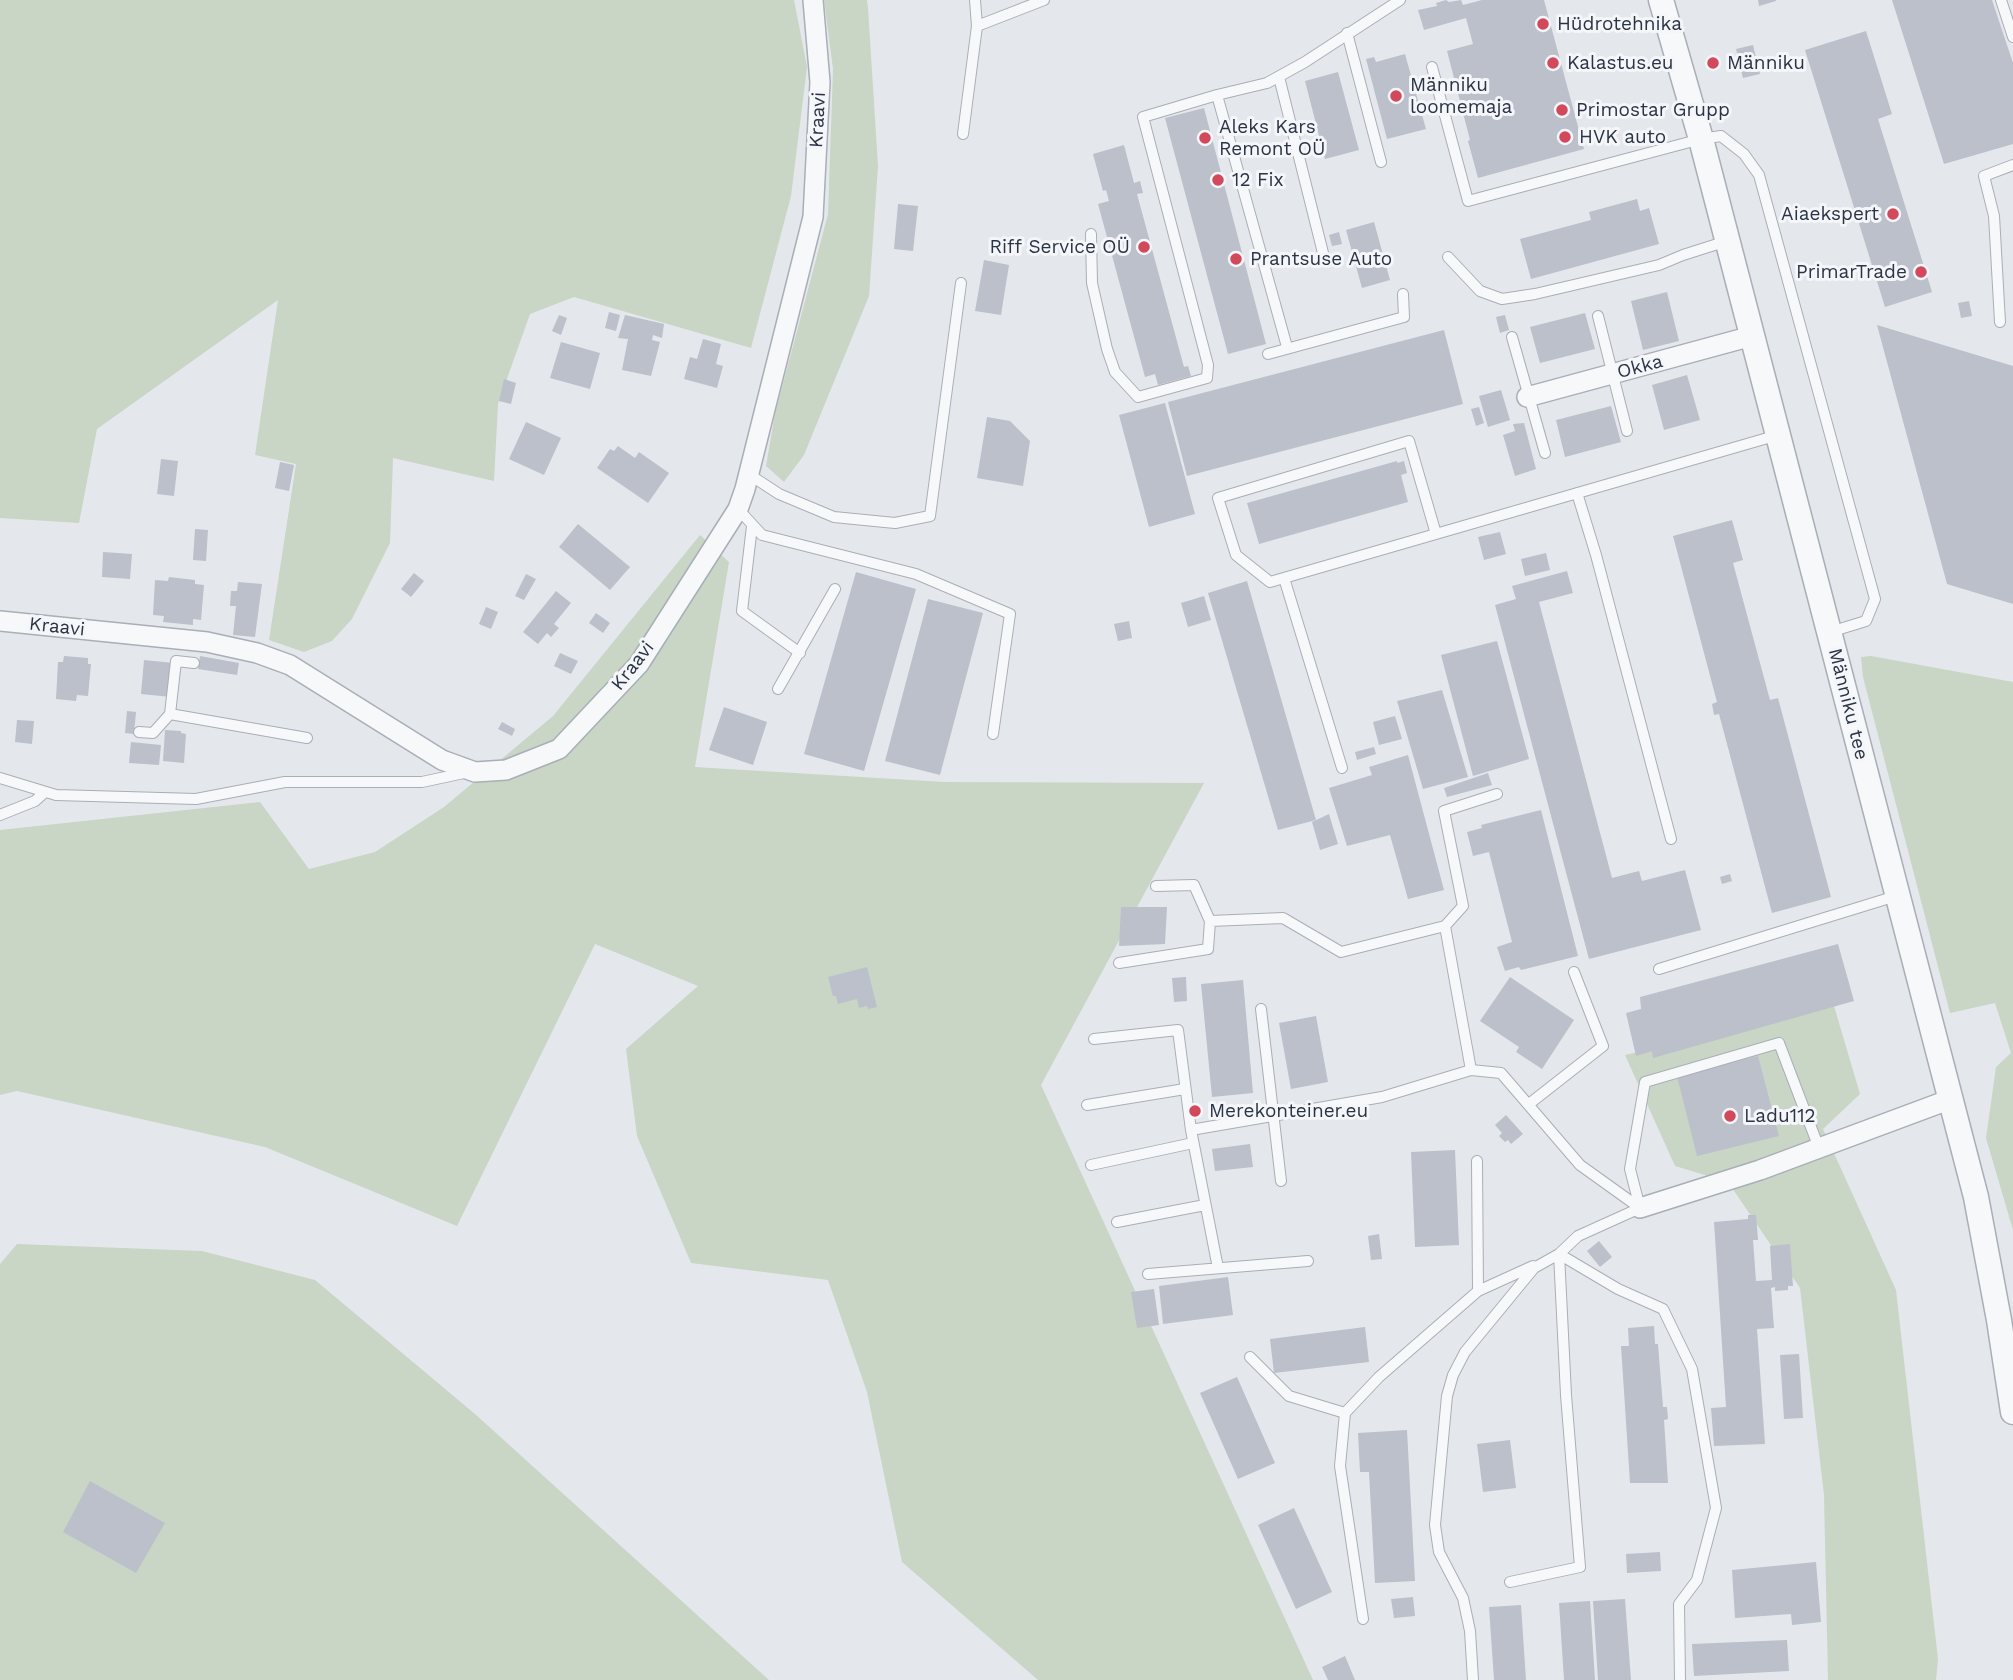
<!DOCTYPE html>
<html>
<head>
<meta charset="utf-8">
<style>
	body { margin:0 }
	canvas { display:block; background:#e4e7ec }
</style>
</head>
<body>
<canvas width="2013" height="1680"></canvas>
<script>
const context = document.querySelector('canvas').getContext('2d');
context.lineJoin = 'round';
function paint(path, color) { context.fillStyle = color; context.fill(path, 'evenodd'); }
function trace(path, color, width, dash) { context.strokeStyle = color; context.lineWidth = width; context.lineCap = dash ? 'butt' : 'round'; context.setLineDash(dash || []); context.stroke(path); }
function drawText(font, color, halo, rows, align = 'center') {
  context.font = font + ' "Work Sans",sans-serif'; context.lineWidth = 6; context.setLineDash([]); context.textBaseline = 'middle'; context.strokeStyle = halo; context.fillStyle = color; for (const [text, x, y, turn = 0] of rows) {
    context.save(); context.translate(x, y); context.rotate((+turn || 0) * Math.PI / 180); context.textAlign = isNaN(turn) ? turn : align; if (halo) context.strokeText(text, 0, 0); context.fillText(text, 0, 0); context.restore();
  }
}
paint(new Path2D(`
	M0,0H794L807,67L791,196L751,348L574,297L530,314L498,404L494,481L393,458L390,543L352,619L332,641L304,652L269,640L296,464L255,455L278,300L97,429L79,523L0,518Z
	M824,0H867L868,8L878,166L869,296L804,455L784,482L766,466L775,414L828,214L833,69Z
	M700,535L729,562L695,767L944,782L1204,783L1041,1085L1313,1680H1038L902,1562L867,1392L828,1280L691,1263L637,1136L626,1049L698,986L595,944L457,1226L265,1147L17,1091L0,1095V830L260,802L309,869L375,852L444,807L553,716Z
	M1871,656L2013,682V1230L1986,1138L1996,1067L2011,1053L1995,1003L1950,1013L1863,677L1861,657Z
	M1834,1006L1860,1094L1823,1129L1896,1290L1938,1659L1936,1680H1828L1824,1495L1800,1288L1728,1182L1675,1166L1625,1055Z
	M17,1244L202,1251L315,1280L475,1414L769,1680H0V1264Z`), '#c9d6c5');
paint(new Path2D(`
	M1446,0L1449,2L1461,0L1463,5L1482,0H1544L1584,149L1478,178L1468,141L1470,140L1447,51L1473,44L1466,18L1424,30L1418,10L1437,6L1436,3Z
	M1758,0H1776V1L1759,6Z
	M1892,0H1992L2013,63V144L1944,164Z
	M1866,31L1892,114L1878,119L1932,292L1885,307L1805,50Z
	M1753,45L1760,74L1743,78L1736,49Z
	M1405,54L1426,129L1387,139L1366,59L1374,57L1376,62Z
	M1338,72L1359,150L1325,159L1305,81Z
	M1204,108L1266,344L1228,354L1165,118Z
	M1124,145L1134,183L1140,181L1143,193L1137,194L1184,367L1188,366L1191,376L1158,385L1155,374L1145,377L1098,204L1109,201L1106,190L1103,191L1093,154Z
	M1637,199L1640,211L1649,208L1659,244L1531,279L1520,239L1591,220L1589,212Z
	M898,204L918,206L913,251L894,249Z
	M1374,222L1390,280L1362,288L1346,230Z
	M1339,232L1342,244L1332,246L1329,235Z
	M984,260L1009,265L1001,315L975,311Z
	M1667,292L1679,341L1643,350L1631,301Z
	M1969,301L1972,316L1961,318L1958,303Z
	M609,312L620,315L616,331L605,328Z
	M1585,313L1595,349L1540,363L1530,327Z
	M559,315L567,318L561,335L552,331Z
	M625,315L664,324L662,338L653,335L652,340L660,342L651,376L622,370L628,339L618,338Z
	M1505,315L1509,330L1500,333L1496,317Z
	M1877,325L2013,366V604L1947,584Z
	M1444,330L1463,404L1187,476L1168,402Z
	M703,339L721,344L716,364L723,366L717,388L684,379L690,357L697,359Z
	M561,342L600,353L590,389L550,378Z
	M1687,375L1700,420L1664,430L1652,385Z
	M504,379L516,383L511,404L499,401Z
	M1501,390L1510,420L1488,427L1479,396Z
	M1165,403L1195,514L1149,527L1119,415Z
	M1611,406L1621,442L1565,457L1556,420Z
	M1479,407L1484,423L1476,426L1471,409Z
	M987,417L1010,421L1030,441L1023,486L977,478Z
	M526,422L561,438L544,475L509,459Z
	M1524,423L1536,469L1515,476L1503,435L1515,431L1513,424Z
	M618,446L635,458L639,452L669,473L648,503L597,468L610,449L614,451Z
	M161,459L178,461L174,496L157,494Z
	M1397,461V463L1404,461L1407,473L1401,475L1408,502L1259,544L1247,503Z
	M280,462L294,465L289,491L275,488Z
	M1732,520L1743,560L1733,563L1770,700L1778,698L1831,897L1772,913L1719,714L1714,715L1712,704L1717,702L1673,536Z
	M578,524L630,567L610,590L559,547Z
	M195,529L208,530L206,561L193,560Z
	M1500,532L1506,554L1484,560L1478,537Z
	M103,552L132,554L130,579L102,577Z
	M1546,553L1550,570L1525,576L1521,559Z
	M1567,571L1573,593L1539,602L1612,878L1639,871L1642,881L1685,870L1701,930L1589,959L1495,605L1516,599L1512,586Z
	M856,572L916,589L864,771L804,754Z
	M414,573L424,581L411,597L401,589Z
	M526,574L536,579L524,600L515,596Z
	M169,577L195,580V584L204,585L201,620L193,619V625L163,622L164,616L153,615L155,580L168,581Z
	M1247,581L1316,820L1278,830L1208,593Z
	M238,582L262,584L255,637L233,635L236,606H230L231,591H237Z
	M556,591L571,603L554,624L559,628L551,637L547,633L538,644L523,632Z
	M1204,596L1211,620L1188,627L1181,603Z
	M928,599L983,613L940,775L885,761Z
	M486,607L498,612L491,629L479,624Z
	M596,613L610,623L603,633L589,623Z
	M1129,621L1132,638L1118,641L1114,624Z
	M1497,641L1529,759L1473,776L1441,655Z
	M560,653L578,661L571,674L554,666Z
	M64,656L88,658V664H91L88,696L77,695L76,701L56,699L58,662H63Z
	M200,656L239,663L237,675L198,669Z
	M144,660L174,663L171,697L141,694Z
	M1442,690L1468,777L1423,789L1397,701Z
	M724,707L767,722L753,765L709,750Z
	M127,711L136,712L134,734L125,733Z
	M1395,716L1402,739L1379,745L1373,722Z
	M17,720L34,721L32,744L15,742Z
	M502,722L515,729L512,736L498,729Z
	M165,730L181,731V733L186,734L184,763L163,761Z
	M131,742L161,745L159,765L129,763Z
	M1374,747L1376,754L1357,760L1355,752Z
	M1408,755L1444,890L1408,899L1390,835L1347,846L1329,788L1372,775L1369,767Z
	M1488,773L1492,785L1447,797L1444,788Z
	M1541,810L1578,956L1521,970L1519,967L1505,971L1497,947L1512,942L1489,852L1473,856L1467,832L1482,828L1481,825Z
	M1329,814L1338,844L1320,850L1312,822Z
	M1730,874L1732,881L1722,884L1720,877Z
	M1121,907H1167L1165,944L1119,946Z
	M1838,944L1854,1001L1653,1058L1652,1051L1636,1056L1626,1013L1641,1009L1640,997Z
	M867,967L877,1007L868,1009L867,1006L859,1008L857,999L838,1004L836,996H833L828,977Z
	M1186,977L1187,1001L1174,1002L1172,978Z
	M1510,977L1574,1020L1542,1069L1516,1052L1519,1047L1480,1021Z
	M1243,980L1253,1093L1212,1097L1201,984Z
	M1316,1016L1328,1082L1291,1089L1279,1023Z
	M1758,1056L1779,1136L1697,1156L1677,1076Z
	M1506,1115L1523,1134L1511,1144L1508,1140L1505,1142L1499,1136L1502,1133L1495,1125Z
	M1250,1144L1253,1167L1215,1171L1212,1149Z
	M1455,1150L1459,1245L1415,1247L1411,1152Z
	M1748,1215H1756L1758,1240H1753L1756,1281L1772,1280L1770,1246L1790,1244L1793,1286H1788V1290L1775,1291V1287L1771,1288L1774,1328L1757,1329L1765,1444L1714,1446L1711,1408L1726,1407L1714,1222L1748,1219Z
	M1379,1234L1382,1259L1371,1260L1368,1236Z
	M1599,1241L1612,1257L1600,1267L1587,1251Z
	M1228,1277L1233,1315L1163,1324L1159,1286Z
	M1154,1289L1159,1325L1137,1328L1131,1292Z
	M1654,1326L1655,1344H1658L1663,1407H1667L1668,1419L1664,1420L1668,1483H1630L1621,1346H1629L1628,1328Z
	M1365,1327L1369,1362L1274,1373L1270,1339Z
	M1799,1354L1803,1418L1784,1419L1780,1355Z
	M1237,1377L1275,1463L1238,1479L1200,1393Z
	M1407,1430L1415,1581L1375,1583L1369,1472H1360L1358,1433Z
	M1510,1440L1516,1488L1483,1492L1477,1444Z
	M90,1481L165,1523L136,1573L63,1532Z
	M1294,1508L1332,1592L1296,1609L1258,1525Z
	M1660,1552L1661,1571L1627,1573L1626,1554Z
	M1816,1562L1821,1622L1792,1625L1791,1614L1735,1618L1732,1570Z
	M1413,1597L1415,1616L1394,1618L1391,1599Z
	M1625,1599L1631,1680H1598L1593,1601Z
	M1590,1601L1595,1680H1564L1559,1603Z
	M1521,1605L1526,1680H1494L1489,1607Z
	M1787,1640L1789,1671L1694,1676L1692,1644Z
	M1345,1656L1355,1680H1328L1322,1667Z`), '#bbc0ca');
const service = new Path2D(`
	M2001,0L2013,37
	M977,26L1044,0
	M1347,33L1381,162
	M1432,67L1468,201L1701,139L1721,136L1744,154L1759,175L1875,599L1866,621L1830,632
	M1279,77L1324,257
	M963,134L977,26L975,0
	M1091,234L1092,283L1107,349L1115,372L1138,397L1207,378L1208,365L1143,117L1217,95
	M1448,257L1480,291L1502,299L1535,294L1659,265L1683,255L1727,241
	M1598,316L1627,431
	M2000,322L1994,216L1984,176L2013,165
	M1512,337L1545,453
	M1287,347L1217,95L1267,83L1305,62L1400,0
	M1268,354L1404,317L1403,294
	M750,475L779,494L834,517L895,523L930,516L961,283
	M1577,493L1596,555L1671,839
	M738,509L762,535L916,574L1010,614L993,734
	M752,526L742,611L800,653
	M1436,534L1409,441L1218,498L1236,555L1270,582L1778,435
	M1284,578L1342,768
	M194,663L176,661L170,714L307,738
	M778,689L835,589
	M139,732L153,733L170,714
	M0,778L56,795L196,799L285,782H422L464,773
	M0,815L35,801L45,792
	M1210,921L1283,918L1341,952L1445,926L1471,1070
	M1445,926L1463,906L1444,811L1497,794
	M1119,963L1208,949L1210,921L1194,885L1156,886
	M1659,969L1896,896
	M1261,1009L1281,1181
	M1094,1039L1178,1030L1191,1130L1218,1268
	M1529,1104L1603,1046L1574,972
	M1087,1105L1185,1089
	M1191,1130L1382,1097L1471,1070L1501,1073L1580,1165L1640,1208
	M1477,1161L1478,1291
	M1091,1165L1193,1143
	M1640,1208L1630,1169L1645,1082L1779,1043L1819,1148
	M1117,1222L1205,1205
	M1559,1254L1618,1289L1663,1309L1692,1369L1716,1508L1697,1580L1679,1604L1680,1680
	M1148,1274L1308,1261
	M1250,1357L1289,1396L1345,1413
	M1510,1582L1580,1567L1566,1395L1559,1254
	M1363,1619L1340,1466L1345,1413L1379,1377L1478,1291L1533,1266
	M1473,1680L1470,1631L1463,1598L1439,1552L1435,1525L1447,1396L1453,1375L1465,1352L1534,1268L1559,1254L1578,1236L1640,1208`);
const minor = new Path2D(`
	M1527,397L1752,336
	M0,621L207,642L257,653L290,665L442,760L475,772L506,770L559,749L639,664L738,509L745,489L813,217L820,82L813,0
	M1640,1208L1760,1170L1951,1099`);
const tertiary = new Path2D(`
	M1661,0L1701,139L1976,1197L1999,1320L2013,1412`);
trace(service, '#a9aeb7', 12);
trace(minor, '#a9aeb7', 22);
trace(tertiary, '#a9aeb7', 27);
trace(service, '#f7f8fa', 10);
trace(minor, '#f7f8fa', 19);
trace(tertiary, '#f7f8fa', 24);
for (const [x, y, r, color] of [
	[1543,24,7,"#d1495b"],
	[1553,63,7,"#d1495b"],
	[1713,63,7,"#d1495b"],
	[1396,96,7,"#d1495b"],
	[1562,110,7,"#d1495b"],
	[1565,137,7,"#d1495b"],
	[1205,138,7,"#d1495b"],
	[1218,180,7,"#d1495b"],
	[1893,214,7,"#d1495b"],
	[1144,247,7,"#d1495b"],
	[1236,259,7,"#d1495b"],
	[1921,272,7,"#d1495b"],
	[1195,1111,7,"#d1495b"],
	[1730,1116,7,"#d1495b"]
]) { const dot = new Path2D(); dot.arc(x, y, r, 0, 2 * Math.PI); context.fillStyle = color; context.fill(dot); trace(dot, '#f4f6f9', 2.5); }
drawText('19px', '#2b3445', '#f4f6f9', [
	["Hüdrotehnika",1557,24],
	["Kalastus.eu",1567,63],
	["Männiku",1727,63],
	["Männiku",1410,85],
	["loomemaja",1410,107],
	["Primostar Grupp",1576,110],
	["Aleks Kars",1219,127],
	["Remont OÜ",1219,149],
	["HVK auto",1579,137],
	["12 Fix",1232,180],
	["Aiaekspert",1879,214,"right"],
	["Riff Service OÜ",1130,247,"right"],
	["Prantsuse Auto",1250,259],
	["PrimarTrade",1907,272,"right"],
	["Merekonteiner.eu",1209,1111],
	["Ladu112",1744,1116]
], 'left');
drawText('19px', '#2b3445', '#f4f6f9', [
	["Kraavi",818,120,-87],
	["Okka",1640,367,-15],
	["Kraavi",57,627,6],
	["Kraavi",633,666,-52],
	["Männiku tee",1848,704,76]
]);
</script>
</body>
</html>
